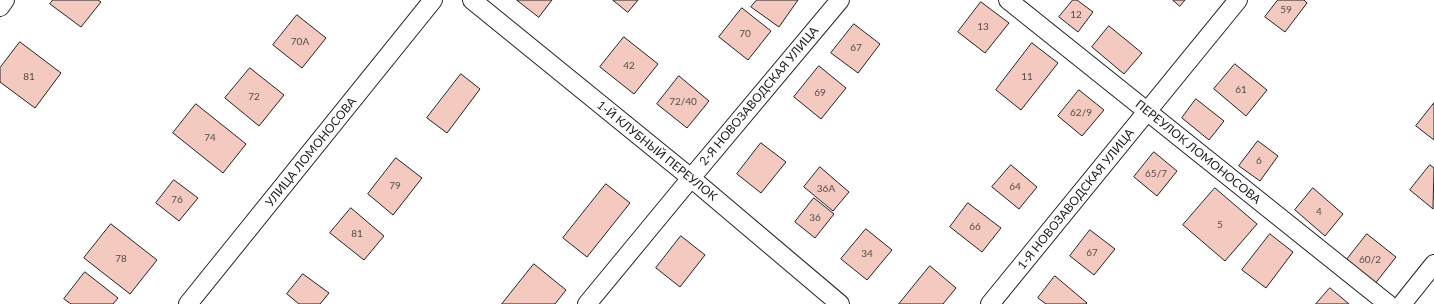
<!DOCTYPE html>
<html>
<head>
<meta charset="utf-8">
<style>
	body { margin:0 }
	canvas { display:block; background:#fff }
</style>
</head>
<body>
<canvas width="1434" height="304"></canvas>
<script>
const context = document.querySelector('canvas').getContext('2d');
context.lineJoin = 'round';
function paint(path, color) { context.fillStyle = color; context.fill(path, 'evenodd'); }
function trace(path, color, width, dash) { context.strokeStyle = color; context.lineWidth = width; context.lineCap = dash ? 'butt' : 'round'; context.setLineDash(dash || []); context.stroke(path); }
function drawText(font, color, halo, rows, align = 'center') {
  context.font = font + ' Lato,sans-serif'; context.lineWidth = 3; context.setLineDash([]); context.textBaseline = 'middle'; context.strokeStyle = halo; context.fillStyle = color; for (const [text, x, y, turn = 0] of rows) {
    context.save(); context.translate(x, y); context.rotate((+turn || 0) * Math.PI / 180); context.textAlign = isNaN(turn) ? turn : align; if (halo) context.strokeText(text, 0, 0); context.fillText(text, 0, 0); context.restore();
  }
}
const building = new Path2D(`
	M53,0H98L101,2L81,27L50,4Z
	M517,0H552L539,17Z
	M613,0H638L628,12Z
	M757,0H798L779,27L751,7Z
	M1073,0H1077L1093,12L1078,32L1059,17Z
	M1173,0H1185L1180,6Z
	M1278,0H1304L1307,3L1285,32L1265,17Z
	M981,2L1009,23L985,53L958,32Z
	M742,8L771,31L748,60L719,37Z
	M297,15L326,38L302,68L273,45Z
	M854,24L880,44L858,73L831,53Z
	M1109,26L1142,53L1124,74L1092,47Z
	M624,37L658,64L634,94L600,67Z
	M20,42L61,73L35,108L0,82V68Z
	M1032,43L1058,63L1021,110L996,90Z
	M1235,64L1267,90L1246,116L1214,89Z
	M819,66L846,88L821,119L794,97Z
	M250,68L284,95L259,126L225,98Z
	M461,74L480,89L447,133L427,118Z
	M679,76L709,101L687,128L657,104Z
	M1079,90L1104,110L1082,136L1058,116Z
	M1196,99L1224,121L1209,140L1182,118Z
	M1434,103V140L1416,126Z
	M196,104L246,144L223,173L173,133Z
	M1258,141L1278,156L1260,181L1239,166Z
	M761,143L786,162L761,193L737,174Z
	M1154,152L1177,171L1157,196L1134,177Z
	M396,158L422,178L393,215L368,194Z
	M1011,165L1037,187L1019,209L992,187Z
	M1430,165L1434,168L1433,209L1410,190Z
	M820,167L849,192L833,211L804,187Z
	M174,180L198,198L179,221L156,203Z
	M606,184L630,203L587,257L563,238Z
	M1215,188L1257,224L1225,261L1183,225Z
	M1313,188L1343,214L1325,236L1295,210Z
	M814,198L834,214L815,238L795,222Z
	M968,203L1001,228L982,252L950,227Z
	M351,208L384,236L364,260L330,233Z
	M111,224L157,260L130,294L84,258Z
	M866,229L892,250L867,280L841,259Z
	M1090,230L1115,249L1094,275L1070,256Z
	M1270,234L1293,252L1266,288L1242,270Z
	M1367,234L1396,257L1374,285L1345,262Z
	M681,236L705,255L680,287L656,268Z
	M534,264L566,290L555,304H502Z
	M930,266L956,288L943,304H899Z
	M85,272L118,298L113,304H71L64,299Z
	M303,274L329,293L320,304H299L287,294Z
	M1055,276L1087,303L1086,304H1046L1038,298Z
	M1330,288L1349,304H1316Z`);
paint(building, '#f3c9c0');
trace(building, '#222', 1);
const street = new Path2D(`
	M472,0L691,178L840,304
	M1008,0L1388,304
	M0,7L5,0
	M188,304L433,0
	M587,304L691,178L840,0
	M990,304L1238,0
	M1402,304L1434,264`);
trace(street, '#222', 20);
trace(street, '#fff', 18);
drawText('10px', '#564c4a', null, [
	["59",1286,10],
	["12",1076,15],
	["13",983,27],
	["70",745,34],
	["70А",300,42],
	["67",856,48],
	["42",629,66],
	["81",29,77],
	["11",1027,77],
	["61",1241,90],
	["69",820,93],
	["72",254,97],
	["72/40",683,102],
	["62/9",1081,113],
	["74",210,138],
	["6",1259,161],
	["65/7",1156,174],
	["79",395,186],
	["64",1015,187],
	["36А",826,189],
	["76",177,200],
	["4",1319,212],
	["36",815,218],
	["5",1220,225],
	["66",975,227],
	["81",357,234],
	["67",1092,253],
	["34",867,254],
	["78",121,259],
	["60/2",1370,260]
]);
drawText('12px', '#222', '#fff', [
	["2-Я НОВОЗАВОДСКАЯ УЛИЦА",759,96,-50],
	["1-Й КЛУБНЫЙ ПЕРЕУЛОК",657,151,39],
	["УЛИЦА ЛОМОНОСОВА",311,152,-51],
	["ПЕРЕУЛОК ЛОМОНОСОВА",1198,152,39],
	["1-Я НОВОЗАВОДСКАЯ УЛИЦА",1076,199,-51]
]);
</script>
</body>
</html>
